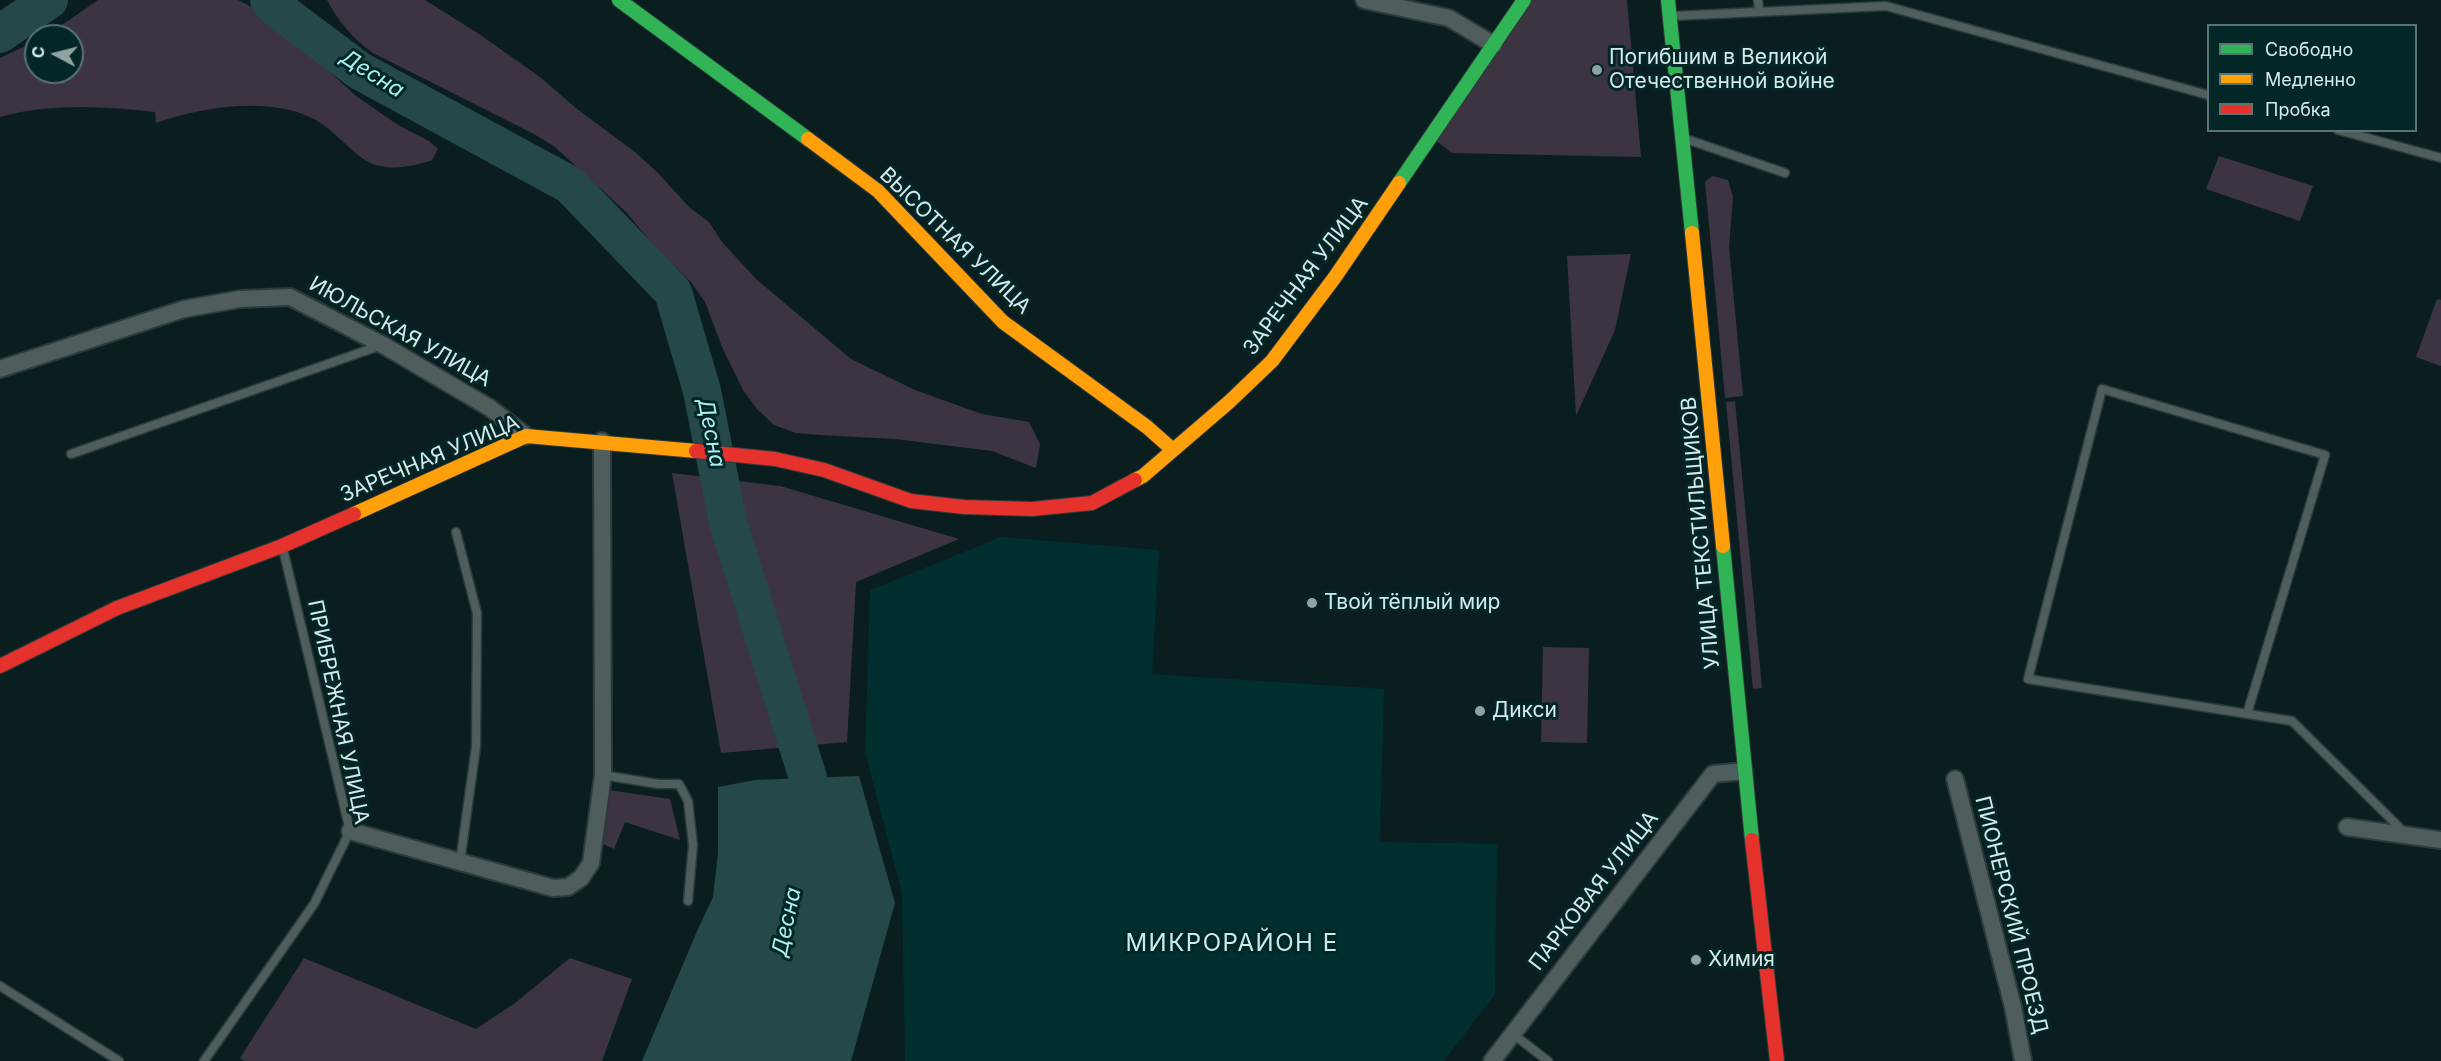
<!DOCTYPE html>
<html>
<head>
<meta charset="utf-8">
<style>
	body { margin:0 }
	#map { position:relative; width:2441px; height:1061px; overflow:hidden; background:#0b1e1f; font-family:Inter,sans-serif }
	canvas { display:block }
	.legend { position:absolute; left:2207px; top:24px; width:210px; height:108px; box-sizing:border-box; background:#032627; border:2px solid #587475; margin:0; padding:8px 10px; list-style:none; font-size:18px; color:#d7eaea }
	.legend li { display:flex; align-items:center; gap:12px; height:30px }
	.legend b { width:30px; border:2px solid #587475 }
	.north { position:absolute; left:24px; top:24px; width:60px; height:60px; box-sizing:border-box; background:#032627; border:2px solid #587475; border-radius:50%; rotate:277deg; font-size:16px; font-weight:700; line-height:24px; text-align:center; color:#d7eaea }
	.north::after { content:''; display:block; margin:auto; width:21px; height:27px; background:#90a3a3; clip-path:polygon(50% 0,100% 100%,50% 72%,0 100%) }
</style>
</head>
<body>
<div id="map">
<canvas width="2441" height="1061"></canvas>
<ul class="legend">
<li><b style="height:8px;background:#30b455"></b>Свободно</li>
<li><b style="height:8px;background:#ff9f0a"></b>Медленно</li>
<li><b style="height:8px;background:#e5322d"></b>Пробка</li>
</ul>
<div class="north">С</div>
</div>
<script>
const context = document.querySelector('canvas').getContext('2d');
context.lineJoin = 'round';
function paint(path, color) { context.fillStyle = color; context.fill(path, 'evenodd'); }
function trace(path, color, width, dash) { context.strokeStyle = color; context.lineWidth = width; context.lineCap = dash ? 'butt' : 'round'; context.setLineDash(dash || []); context.stroke(path); }
function drawText(font, color, halo, rows, align = 'center') {
  context.font = font + ' Inter,sans-serif'; context.lineWidth = 6; context.setLineDash([]); context.textBaseline = 'middle'; context.strokeStyle = halo; context.fillStyle = color; for (const [text, x, y, turn = 0] of rows) {
    context.save(); context.translate(x, y); context.rotate((+turn || 0) * Math.PI / 180); context.textAlign = isNaN(turn) ? turn : align; if (halo) context.strokeText(text, 0, 0); context.fillText(text, 0, 0); context.restore();
  }
}
paint(new Path2D(`
	M1001,537L1159,550L1152,674L1384,689L1380,842L1497,844L1495,994L1444,1061H905L902,893L865,752L870,590Z`), '#012e2f');
paint(new Path2D(`
	M98,0H238L268,15L356,96L398,125L429,141L438,149L432,160C416,166 390,171 373,164C354,157 334,128 310,117C266,97 201,107 156,123L155,112C104,106 50,103 0,117V58L36,41V72H72V36H46Z
	M327,0H425L479,34L540,77L577,109L635,152L657,172L690,208L709,222L722,242L756,279L851,359L915,390L982,414L1029,422L1040,444L1036,468L992,451L895,439L820,435L796,433L774,425L757,409L743,390L722,347L705,302L691,282L657,249L626,212L555,147L534,134L373,53C352,38 339,22 327,0Z
	M1531,0H1627L1641,157L1452,153L1435,140Z
	M2219,156L2313,186L2300,221L2206,189Z
	M1712,176L1728,180L1733,197L1729,247L1743,396L1725,398L1705,182Z
	M1631,254L1615,330L1576,416L1567,256Z
	M2437,299L2441,300V366L2416,357Z
	M1735,401L1762,688L1753,689L1726,402Z
	M672,473L780,486L959,539L856,582L847,742L721,753Z
	M1543,647L1589,648L1587,743L1541,742Z
	M608,790L670,799L680,840L625,822L614,849L599,842Z
	M304,958L476,1029L515,1003L570,958L632,979L602,1061H244L240,1058Z`), '#3d3442');
paint(new Path2D(`
	M859,776L895,903L851,1061H642L698,929L713,897L718,853V787L755,780Z`), '#254848');
trace(new Path2D(`
	M269,0L276,8L360,71L570,185L673,292L702,391L728,522L808,778L802,829
	M0,34L49,0`), '#254848', 38);
const lane = new Path2D(`
	M1758,0L1759,12
	M1673,16L1886,6L2208,95
	M2338,130L2441,158
	M1686,139L1785,173
	M71,454L382,345
	M456,532L477,613L476,747L460,862
	M2247,714L2325,455L2102,389L2028,679L2292,721L2404,832
	M603,775L658,784H679L688,801L693,845L688,901
	M0,986L119,1061
	M1513,1034L1548,1061
	M204,1061L314,904L350,831L283,549`);
const street = new Path2D(`
	M1364,0L1449,18L1494,45
	M0,369L184,309L240,299L290,297L383,345L490,408L526,436
	M1955,779L2013,1007L2023,1061
	M2347,827L2441,840
	M350,831L553,888L568,887L581,878L591,863L603,775L602,441
	M1492,1061L1713,774L1744,771`);
const fast = new Path2D(`
	M619,0L808,139
	M1668,0L1692,233
	M1399,183L1524,0
	M1723,546L1752,840`);
const slow = new Path2D(`
	M808,139L878,191L1003,322L1147,427L1173,450
	M1692,233L1723,546
	M1135,480L1143,476L1229,402L1272,361L1335,277L1399,183
	M354,514L526,436L696,451`);
const jam = new Path2D(`
	M696,451L775,459L824,470L911,501L964,507L1032,509L1092,503L1135,480
	M0,666L117,608L282,546L354,514
	M1752,840L1777,1061`);
trace(lane, '#2d3a3a', 11);
trace(street, '#2d3a3a', 20);
trace(fast, '#2d3a3a', 16);
trace(slow, '#2d3a3a', 16);
trace(jam, '#2d3a3a', 16);
trace(lane, '#4f5d5d', 8);
trace(street, '#4f5d5d', 16);
trace(fast, '#30b455', 14);
trace(slow, '#ff9f0a', 14);
trace(jam, '#e5322d', 14);
for (const [x, y, r, color] of [
	[1597,70,6,"#90a3a3"],
	[1312,603,6,"#90a3a3"],
	[1480,711,6,"#90a3a3"],
	[1696,960,6,"#90a3a3"]
]) { const dot = new Path2D(); dot.arc(x, y, r, 0, 2 * Math.PI); context.fillStyle = color; context.fill(dot); trace(dot, '#032627', 2); }
drawText('21px', '#d7eaea', '#032627', [
	["Погибшим в Великой",1609,58],
	["Отечественной войне",1609,82],
	["Твой тёплый мир",1324,603],
	["Дикси",1492,711],
	["Химия",1708,960]
], 'left');
drawText('21px', '#d7eaea', '#032627', [
	["ВЫСОТНАЯ УЛИЦА",955,241,44],
	["ЗАРЕЧНАЯ УЛИЦА",1306,276,-53],
	["ИЮЛЬСКАЯ УЛИЦА",400,332,29],
	["ЗАРЕЧНАЯ УЛИЦА",430,459,-23],
	["УЛИЦА ТЕКСТИЛЬЩИКОВ",1701,533,-95],
	["ПРИБРЕЖНАЯ УЛИЦА",338,712,78],
	["ПАРКОВАЯ УЛИЦА",1594,891,-52],
	["ПИОНЕРСКИЙ ПРОЕЗД",2011,915,76]
]);
drawText('italic 22px', '#a9f1f2', '#032627', [
	["Десна",372,74,32],
	["Десна",711,433,79],
	["Десна",787,922,-78]
]);
context.letterSpacing = '1.5px';
drawText('24px', '#c6ecec', '#032627', [
	["МИКРОРАЙОН Е",1232,944]
]);
context.letterSpacing = '0px';
</script>
</body>
</html>
